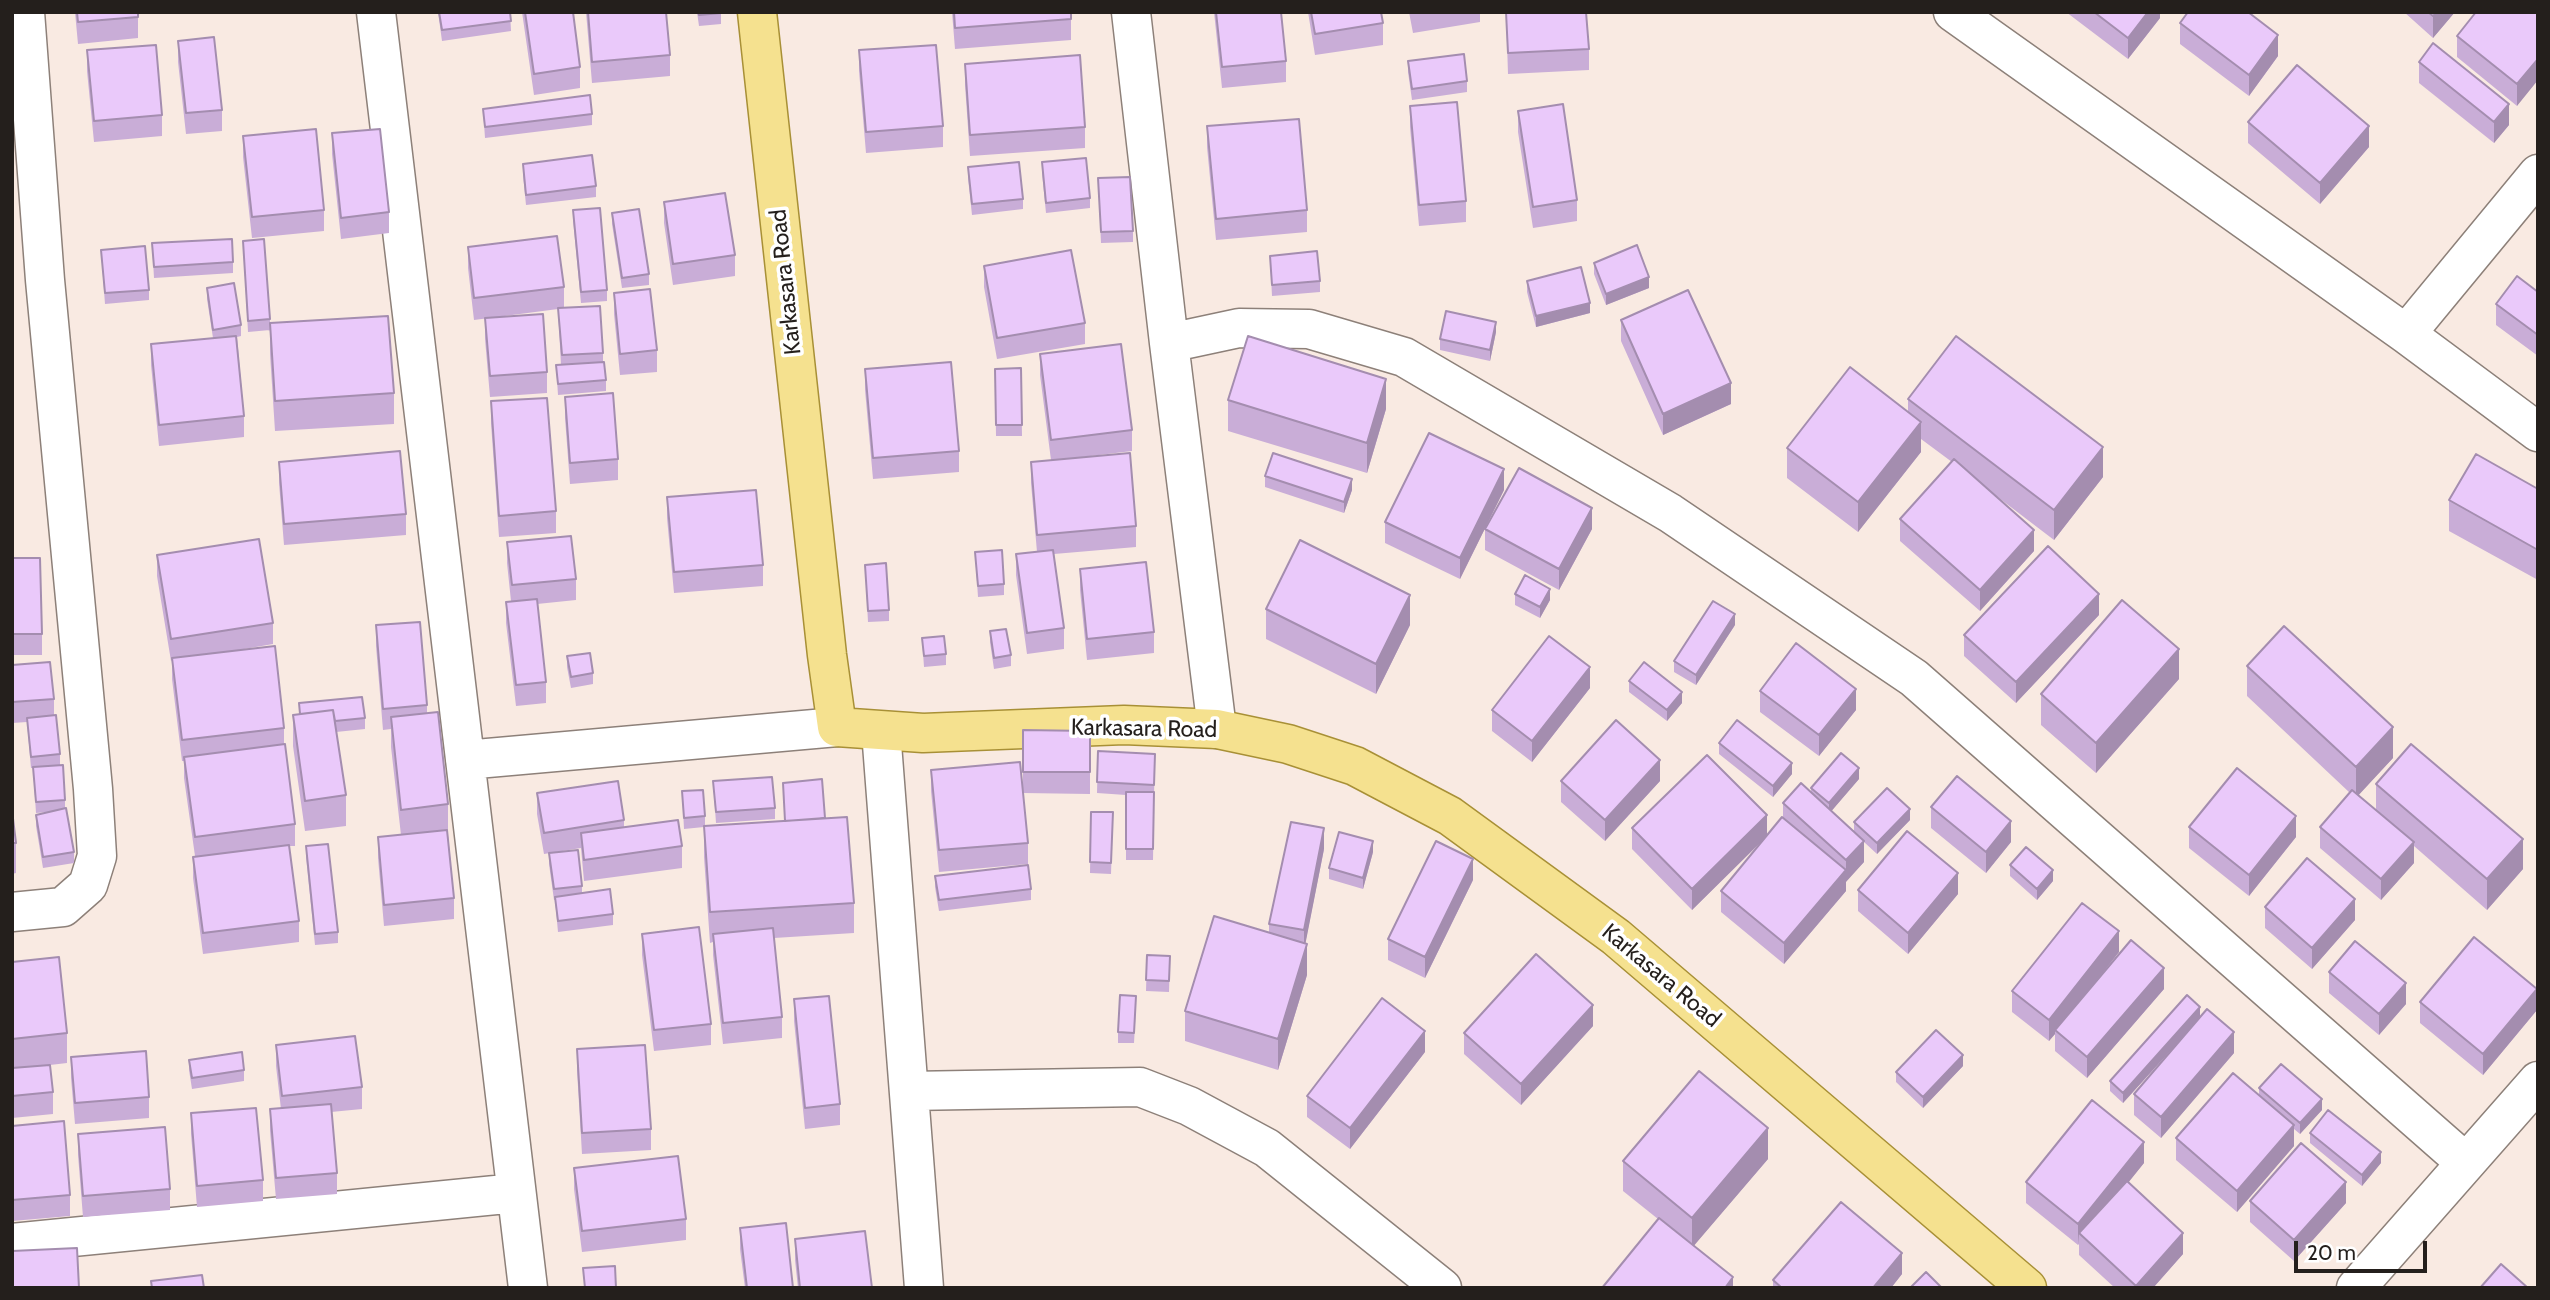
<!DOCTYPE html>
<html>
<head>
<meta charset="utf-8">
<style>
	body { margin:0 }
	#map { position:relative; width:2550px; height:1300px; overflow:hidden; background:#f9eae2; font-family:Cabin,sans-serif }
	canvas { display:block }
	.frame { position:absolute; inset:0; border:14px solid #241f1c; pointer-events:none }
	.scale { position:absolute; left:2294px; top:1241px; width:133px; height:32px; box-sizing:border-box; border:4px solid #241f1c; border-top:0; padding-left:9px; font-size:21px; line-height:24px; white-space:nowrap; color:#241f1c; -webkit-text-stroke:5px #fff; paint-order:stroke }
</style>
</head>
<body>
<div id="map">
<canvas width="2550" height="1300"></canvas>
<div class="frame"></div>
<div class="scale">20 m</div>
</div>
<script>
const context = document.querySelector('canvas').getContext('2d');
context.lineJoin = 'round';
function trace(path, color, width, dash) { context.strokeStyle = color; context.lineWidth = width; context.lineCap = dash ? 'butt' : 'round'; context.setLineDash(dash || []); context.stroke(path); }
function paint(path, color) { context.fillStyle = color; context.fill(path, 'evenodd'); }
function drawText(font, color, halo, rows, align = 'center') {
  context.font = font + ' Cabin,sans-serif'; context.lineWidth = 7; context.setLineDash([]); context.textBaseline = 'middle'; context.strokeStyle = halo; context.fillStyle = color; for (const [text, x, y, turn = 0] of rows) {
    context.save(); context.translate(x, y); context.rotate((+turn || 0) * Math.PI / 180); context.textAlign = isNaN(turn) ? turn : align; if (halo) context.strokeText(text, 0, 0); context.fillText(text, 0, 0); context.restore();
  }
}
const minor = new Path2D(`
	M376,12L528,1288
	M1131,12L1169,343L1217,729
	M1953,12L2406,334L2538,432
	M2406,334L2538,174
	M1169,343L1239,328L1309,329L1404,357L1670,513L1914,678L2465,1162
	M881,731L924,1288
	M465,760L837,727
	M12,912L63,907L88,885L97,856L93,789L45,280L25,12
	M909,1091L1140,1087L1189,1106L1267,1148L1442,1288
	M12,1243L516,1193
	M2356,1288L2538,1081`);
const major = new Path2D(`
	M757,12L827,655L837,727L923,733L1124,725L1217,729L1288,744L1355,766L1450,816L1616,937L2027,1288`);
trace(minor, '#8d8079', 41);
trace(major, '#a89036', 41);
trace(minor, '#fff', 38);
trace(major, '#f5e18f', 38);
paint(new Path2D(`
	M75,12H138V38L78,44Z
	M438,12H510L511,31L442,41Z
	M522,12H573L580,67V88L534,95Z
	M586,12H666L670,55V76L592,83Z
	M697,12H721V24L699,26Z
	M952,12H1071V40L955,49Z
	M1214,12H1281L1286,61V82L1222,88Z
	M1308,12H1381L1383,23V45L1315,55Z
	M1409,12H1480V22L1413,33Z
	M1506,12L1589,49V70L1508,74Z
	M2066,12H2160V18L2128,59Z
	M2404,12H2455L2433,38Z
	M2538,12L2517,106L2457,57V36Z
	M2180,23L2278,56L2249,96L2180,44Z
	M178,41L222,110V131L186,134L178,62Z
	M87,50L162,115V136L94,142L87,71Z
	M859,50L943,126V147L866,153L859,71Z
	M1408,61L1467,81V92L1412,100L1408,72Z
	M2419,62L2509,125L2494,143L2419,83Z
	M965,64L1085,127V148L970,156L965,85Z
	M1410,106L1466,201V222L1419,226L1410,127Z
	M483,109L592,114V125L485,138Z
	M1518,111L1577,200V221L1533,228L1518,132Z
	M2248,122L2369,147L2320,204L2248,143Z
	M1207,126L1307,210V232L1216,240L1207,147Z
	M332,133L389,212V233L341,239L332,154Z
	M243,136L324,210V231L252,238L243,157Z
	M1042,162L1090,198V208L1046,213L1042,173Z
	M523,164L596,186V197L526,205L523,175Z
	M968,167L1023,199V209L972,215L968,178Z
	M1098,178L1133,231V242L1101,243Z
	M664,202L735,255V276L673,285L664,223Z
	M573,210L607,290V301L581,303L573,220Z
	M612,213L649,274V285L622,288L612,224Z
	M243,241L270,319V330L248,332Z
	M152,243L233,262V273L154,278Z
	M468,247L564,287V308L603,353V362L606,380V391L558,395L556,365H561L558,309L474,320L468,268Z
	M101,250L149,290V300L105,304Z
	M1270,256L1320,281V292L1272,296Z
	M1594,263L1649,288L1606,305L1594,274Z
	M984,266L1085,323V344L997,359L984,287Z
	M1527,281L1590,313L1536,327L1527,292Z
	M207,288L241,325V336L237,337L244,416V437L159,446L151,365V344L213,338L207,299Z
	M2538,292V356L2496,325V304Z
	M614,293L657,350V372L620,375L614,314Z
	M485,318L547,372V393L490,397L485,339Z
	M1621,320L1731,404L1663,435L1621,341Z
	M270,323L394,393V424L275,431L270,354Z
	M1496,332L1490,361L1440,350V339Z
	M1040,354L1132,430V451L1066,459L1136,526V547L1054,554L1064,628V649L1027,654L1016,575V554L1037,552L1031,483V462L1051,460L1040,375Z
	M1021,368L1022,436H996L995,369Z
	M865,369L959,451V472L873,479L865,390Z
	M565,397L618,459V480L570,484L565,418Z
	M1908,399L2103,477L2054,540L1995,495L2034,551L1980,611L1900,541V519L1952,462L1921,439V452L1858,532L1787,478V448L1908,412Z
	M1228,400L1386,409L1367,473L1228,431Z
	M491,401L556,511V533L499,537L491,423Z
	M279,462L406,514V535L284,545L279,483Z
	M1265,476L1352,490L1344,513L1265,487Z
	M2538,489V580L2449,531V500Z
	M1504,490L1460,579L1385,543V522Z
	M667,497L763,565V586L674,593L667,518Z
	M1485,529H1592L1559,590L1485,550Z
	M507,542L576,579V600L537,604L546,682V703L516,706L506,623V602L511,601L507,563Z
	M975,552L1004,584V595L978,597Z
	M157,555L273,623V644L233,651L284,728V744L295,824V846H289L299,921V942L203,954L193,878V857L195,856L184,778V761H182L172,679V660L171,661L157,576Z
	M12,558L42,634V655H12Z
	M865,565L889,610V621L868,622Z
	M1080,569L1154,632V653L1087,660L1080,590Z
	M1515,594L1550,600L1540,618L1515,605Z
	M1266,609L1410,625L1376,694L1266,639Z
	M2099,615L2016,703L1964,656V635Z
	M376,625L427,705V713L448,804V835L454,898V919L384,926L378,858V837L401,835L391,747V729L383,730L376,646Z
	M1735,625L1696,685L1674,672V661Z
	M990,631L1011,655V666L994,669L990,642Z
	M922,638L946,654V665L924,667Z
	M567,656L593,673V684L571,688L567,667Z
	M12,665L54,699V716L60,754V765L65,800V809L74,852V863L43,868L36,826V815L48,812L36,813L33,768H31L27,722L12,723Z
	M2247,666L2393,758L2358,795L2376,811V784L2523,869L2487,910L2414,846V863L2381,900L2320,848V827L2350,793L2247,696Z
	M2179,679L2096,773L2041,725V694Z
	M1629,681L1682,703L1667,721L1629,692Z
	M1590,688L1532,762L1492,731V710Z
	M1760,691L1856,710L1819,756L1760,712Z
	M299,703L365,718V729L336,732L346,795V826L305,831L293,746V715L299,714Z
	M1023,730L1090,731V794L1023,793L1028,843V864L939,872L931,791V770L1023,792Z
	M1719,743L1792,774L1773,797L1719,754Z
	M1098,751L1155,754L1154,796L1153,860H1126V795L1097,793Z
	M1859,779L1831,811L1854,831V822L1910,820L1877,854L1864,842V862L1846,881V891L1784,964L1721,912V891L1763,840L1692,910L1632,849V828L1767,836L1783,818V803L1811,793V788Z
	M713,781L775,808V819L716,823Z
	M1561,781H1660L1605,841L1561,802Z
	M783,783L825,818L854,903V933L774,938L782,1017V1038L723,1044L713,955V942L710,943L704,857V827L684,829L682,791L705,816V826L785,821Z
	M537,793L624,820V827L682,846V868L584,881L581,848L544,854L537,814Z
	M1931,807L2011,842L1986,873L1931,828Z
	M12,810L16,843V873L12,874Z
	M1091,812H1113L1111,874L1090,873Z
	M2189,827L2296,837L2249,896L2189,848Z
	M306,846L338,932V943L315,945L306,857Z
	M1324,849L1305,944L1307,975L1278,1070L1185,1041V1011L1269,933V924Z
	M1373,852L1363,889L1329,879V868Z
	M549,853L582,886V893L613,914V925L558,932L555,900H554L549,864Z
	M2010,865L2053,881L2037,900L2010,876Z
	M935,876L1031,889V900L939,911L935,887Z
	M1473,880L1425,978L1388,960V939Z
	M1858,890L1958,894L1908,954L1858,911Z
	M2265,907L2355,920L2312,969L2265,928Z
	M642,934L711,1024V1045L654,1051L642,955Z
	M2119,952L2101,975L2164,989L2087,1078L2055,1051V1034L2049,1041L2012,1012V991Z
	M1147,955L1170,956L1169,992L1146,991Z
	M12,962L67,1033V1063L50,1065L53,1092V1114L12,1118Z
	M2329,972L2406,1004L2379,1035L2329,993Z
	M794,999L840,1104V1125L805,1129L794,1021Z
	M2420,1002L2537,1010L2483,1075L2420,1023Z
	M1136,1006L1134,1043H1118V1032Z
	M2200,1017L2234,1053L2161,1138L2134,1115V1094L2185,1035L2123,1103L2110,1091V1081Z
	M1593,1026L1521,1105L1464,1054V1033Z
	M276,1045L362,1087V1109L331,1112L337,1173V1194L276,1199L270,1131V1109H281L276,1066Z
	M577,1049L651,1129V1150L582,1154L577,1070Z
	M1425,1052L1350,1149L1307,1117V1096Z
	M71,1057L149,1097V1118L75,1124L71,1078Z
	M189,1060L244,1070V1081L192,1089L189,1070Z
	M1963,1066L1923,1108L1896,1082V1072Z
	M2259,1088L2322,1110L2300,1134L2294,1129V1146L2237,1212L2176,1160V1138L2259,1095Z
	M191,1113L263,1180V1201L197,1207L191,1134Z
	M12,1126L70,1195V1216L12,1221Z
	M2310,1133L2381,1163L2362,1186L2310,1143Z
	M78,1134L170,1189V1210L83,1217L78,1155Z
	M1768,1159L1694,1245L1733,1288L1658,1219L1623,1191V1161Z
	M2144,1163L2128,1182L2183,1254L2153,1288H2115L2079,1255V1244L2078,1245L2026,1203V1182Z
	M574,1168L686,1219V1240L582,1252L574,1189Z
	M2250,1201L2346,1203L2294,1261L2250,1222Z
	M740,1228L793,1288H745L740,1249Z
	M795,1239L872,1288H798L795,1260Z
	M1902,1274L1891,1288H1773V1280Z`), '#c9add7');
paint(new Path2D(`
	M2148,12H2160V18L2128,59V38Z
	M2437,12H2455L2433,38V16Z
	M2278,35V56L2249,96V75Z
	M2538,59V80L2517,106V84Z
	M2509,104V125L2494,143V122Z
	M2369,126V147L2320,204V183Z
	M1649,277V288L1606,305V294Z
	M1590,303V313L1536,327V316Z
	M1496,322V332L1490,361V350Z
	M1386,379V409L1367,473V443Z
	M1731,383V404L1663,435V414Z
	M1921,422V452L1858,532V502Z
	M2103,447V477L2054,540V510Z
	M1504,469V490L1460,579V558Z
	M1352,479V490L1344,513V502Z
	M1592,508V529L1559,590V569Z
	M2034,530V551L1980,611V590Z
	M1550,589V600L1540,618V607Z
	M2099,594V615L2016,703V682Z
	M1410,595V625L1376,694V664Z
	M1735,614V625L1696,685V675Z
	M2179,649V679L2096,773V743Z
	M1590,667V688L1532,762V741Z
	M1856,689V710L1819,756V735Z
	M1682,692V703L1667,721V710Z
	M2393,727V758L2356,798V767Z
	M1660,760V781L1605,841V820Z
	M1792,763V774L1773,797V786Z
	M1859,768V779L1829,814V803Z
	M1910,809V820L1877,854V843Z
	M1767,815V836L1692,910V889Z
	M2296,816V837L2249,896V875Z
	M2011,821V842L1986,873V852Z
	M1324,828V849L1304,951V930Z
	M2523,839V869L2487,910V879Z
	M1373,841V852L1363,889V878Z
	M1864,841V862L1846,882V860Z
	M2414,842V863L2381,900V879Z
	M1473,859V880L1425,978V957Z
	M1846,870V891L1784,964V943Z
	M2053,870V881L2037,900V889Z
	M1958,873V894L1908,954V933Z
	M2355,899V920L2312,969V948Z
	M2119,931V952L2057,1031L2055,1030V1034L2049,1041V1020Z
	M1307,944V975L1278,1070V1039Z
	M2164,968V989L2087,1078V1057Z
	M2406,983V1004L2379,1035V1014Z
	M2537,989V1010L2483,1075V1054Z
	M1593,1005V1026L1521,1105V1084Z
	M2200,1007V1018L2123,1103V1093Z
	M1425,1031V1052L1350,1149V1128Z
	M2234,1032V1053L2161,1138V1117Z
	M1963,1055V1066L1923,1108V1097Z
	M2322,1099V1110L2300,1134V1123Z
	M2294,1125V1146L2237,1212V1191Z
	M1768,1128V1159L1692,1248V1218Z
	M2144,1142V1163L2084,1238L2079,1233L2078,1245V1224Z
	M2381,1152V1163L2362,1186V1175Z
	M2346,1182V1203L2294,1261V1240Z
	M2183,1233V1254L2153,1288H2136V1286Z
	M1902,1253V1274L1891,1288H1873Z
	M1733,1277V1288H1725Z`), '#a48daf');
const building = new Path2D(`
	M77,12H138V17L78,22Z
	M439,12H510L511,21L442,30Z
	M525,12H573L580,67L534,74Z
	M588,12H666L670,55L592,62Z
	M698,12H721V13L699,15Z
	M954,12H1071V19L955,28Z
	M1216,12H1281L1286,61L1222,67Z
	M1311,12H1381L1383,23L1315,34Z
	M1506,12H1586L1589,49L1508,53Z
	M2094,12H2148L2128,38Z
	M2188,12H2248L2278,35L2249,75L2180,23Z
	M2428,12H2437L2433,16Z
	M2476,12H2538V59L2517,84L2457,36Z
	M214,37L222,110L186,113L178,41Z
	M2433,43L2509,104L2494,122L2419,62Z
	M156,45L162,115L94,121L87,50Z
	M936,45L943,126L866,132L859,50Z
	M1464,54L1467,81L1412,89L1408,61Z
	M1080,55L1085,127L970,135L965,64Z
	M2297,65L2369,126L2320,183L2248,122Z
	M590,95L592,114L485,127L483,109Z
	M1457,102L1466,201L1419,205L1410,106Z
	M1563,104L1577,200L1533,207L1518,111Z
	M1299,119L1307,210L1216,219L1207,126Z
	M316,129L324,210L252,217L243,136Z
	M380,129L389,212L341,218L332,133Z
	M592,155L596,186L526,195L523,164Z
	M1086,158L1090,198L1046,203L1042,162Z
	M1019,162L1023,199L972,204L968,167Z
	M1130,177L1133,231L1101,232L1098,178Z
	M725,193L735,255L673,264L664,202Z
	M600,208L607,290L581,292L573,210Z
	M639,209L649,274L622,278L612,213Z
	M557,236L564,287L474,298L468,247Z
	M232,239L233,262L154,267L152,243Z
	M264,239L270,319L248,321L243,241Z
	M1637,245L1649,277L1606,294L1594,263Z
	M145,246L149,290L105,293L101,250Z
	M1071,250L1085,323L997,338L984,266Z
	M1317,251L1320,281L1272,285L1270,256Z
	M1581,267L1590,303L1536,316L1527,281Z
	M2517,276L2538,292V335L2496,304Z
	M234,283L241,325L213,330L207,288Z
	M650,289L657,350L620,354L614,293Z
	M1688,290L1731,383L1663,414L1621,320Z
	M600,306L603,353L562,355L558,308Z
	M1446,311L1496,322L1490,350L1440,339Z
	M543,314L547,372L490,376L485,318Z
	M388,316L394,393L275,401L270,323Z
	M236,336L244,416L159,425L151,344Z
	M1248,336L1386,379L1367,443L1228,400Z
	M1956,336L2103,447L2054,510L1908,399Z
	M1121,344L1132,430L1051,440L1040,354Z
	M604,362L606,380L558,384L556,365Z
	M951,362L959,451L873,458L865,369Z
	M1850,367L1921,422L1858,502L1787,448Z
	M1021,368L1022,425H996L995,369Z
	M613,393L618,459L570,463L565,397Z
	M547,398L556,511L499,516L491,401Z
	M1429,433L1504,469L1460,558L1385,522Z
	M400,451L406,514L284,524L279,462Z
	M1130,453L1136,526L1037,535L1031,462Z
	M1273,453L1352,479L1344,502L1265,476Z
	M2476,454L2538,489V550L2449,500Z
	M1954,459L2034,530L1980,590L1900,519Z
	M1519,468L1592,508L1559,569L1485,529Z
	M756,490L763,565L674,572L667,497Z
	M571,536L576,579L512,585L507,542Z
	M259,539L273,623L171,639L157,555Z
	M1300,540L1410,595L1376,664L1266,609Z
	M2048,546L2099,594L2016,682L1964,635Z
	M1002,550L1004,584L978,586L975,552Z
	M1053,550L1064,628L1027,633L1016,554Z
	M12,558H40L42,634H12Z
	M1146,562L1154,632L1087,639L1080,569Z
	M886,563L889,610L868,611L865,565Z
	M1525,575L1550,589L1540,607L1515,594Z
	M537,599L546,682L516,685L506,602Z
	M2122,600L2179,649L2096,743L2041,694Z
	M1713,601L1735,614L1696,675L1674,661Z
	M420,622L427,705L383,709L376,625Z
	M2284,626L2393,727L2356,767L2247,666Z
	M1006,629L1011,655L994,658L990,631Z
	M944,636L946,654L924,656L922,638Z
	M1549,636L1590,667L1532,741L1492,710Z
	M1796,643L1856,689L1819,735L1760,691Z
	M275,646L284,728L182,740L172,658Z
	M590,653L593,673L571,677L567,656Z
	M50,662L54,699L12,702V665Z
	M1644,662L1682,692L1667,710L1629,681Z
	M362,697L365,718L335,721L333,710L300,714L299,703Z
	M333,710L346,795L305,801L293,715Z
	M438,712L448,804L401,810L391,717Z
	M56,715L60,754L31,757L27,718Z
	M1616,720L1660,760L1605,820L1561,781Z
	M1737,720L1792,763L1773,786L1719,743Z
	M1023,730L1090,731V772H1023Z
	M285,744L295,824L195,837L184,757Z
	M2411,744L2523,839L2487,879L2376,784Z
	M1098,751L1155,754L1154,785L1097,782Z
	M1841,753L1859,768L1829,803L1811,788Z
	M1707,755L1767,815L1692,889L1632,828Z
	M1020,762L1028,843L939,850L931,770Z
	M63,765L65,800L36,802L33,767Z
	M2237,768L2296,816L2249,875L2189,827Z
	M1957,776L2011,821L1986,852L1931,807Z
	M772,777L775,808L716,812L713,781Z
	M822,779L825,818L785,821L783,783Z
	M618,781L624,820L544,833L537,793Z
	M1801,783L1864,841L1846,860L1783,803Z
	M1887,788L1910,809L1877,843L1854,822Z
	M703,790L705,816L684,818L682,791Z
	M2352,790L2414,842L2381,879L2320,827Z
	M1126,792H1154L1153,849H1126Z
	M66,808L74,852L43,857L36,815Z
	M12,810L16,843H12Z
	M1091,812H1113L1111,863L1090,862Z
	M847,817L854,903L710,912L704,826Z
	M1782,817L1846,870L1784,943L1721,891Z
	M678,820L682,846L584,860L581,833Z
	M1291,822L1324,828L1304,930L1269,924Z
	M447,830L454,898L384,905L378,837Z
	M1907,831L1958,873L1908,933L1858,890Z
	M1339,832L1373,841L1363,878L1329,868Z
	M1436,841L1473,859L1425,957L1388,939Z
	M328,844L338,932L315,934L306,846Z
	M289,845L299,921L203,933L193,857Z
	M2026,847L2053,870L2037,889L2010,865Z
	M578,850L582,886L554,889L549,853Z
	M2307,858L2355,899L2312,948L2265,907Z
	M1028,865L1031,889L939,900L935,876Z
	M610,889L613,914L558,921L555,897Z
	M2082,903L2119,931L2049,1020L2012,991Z
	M1214,916L1307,944L1278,1039L1185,1011Z
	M699,927L711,1024L654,1030L642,934Z
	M773,928L782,1017L723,1023L713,934Z
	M2474,937L2537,989L2483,1054L2420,1002Z
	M2131,940L2164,968L2087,1057L2055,1030Z
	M2355,941L2406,983L2379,1014L2329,972Z
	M1536,954L1593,1005L1521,1084L1464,1033Z
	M1147,955L1170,956L1169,981L1146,980Z
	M59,957L67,1033L12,1039V962Z
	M1120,995L1136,996L1134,1033L1118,1032Z
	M2187,995L2200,1007L2123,1093L2110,1081Z
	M829,996L840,1104L805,1108L794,999Z
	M1382,998L1425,1031L1350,1128L1307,1096Z
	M2207,1009L2234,1032L2161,1117L2134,1094Z
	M1936,1030L1963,1055L1923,1097L1896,1072Z
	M355,1036L362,1087L282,1096L276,1045Z
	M645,1045L651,1129L582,1133L577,1049Z
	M146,1051L149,1097L75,1103L71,1057Z
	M242,1052L244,1070L192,1078L189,1060Z
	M2281,1064L2322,1099L2300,1123L2259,1088Z
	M50,1065L53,1092L12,1096V1068Z
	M1699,1071L1768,1128L1692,1218L1623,1161Z
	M2233,1073L2294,1125L2237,1191L2176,1138Z
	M2092,1100L2144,1142L2078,1224L2026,1182Z
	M331,1104L337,1173L276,1178L270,1109Z
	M256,1108L263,1180L197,1186L191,1113Z
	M2328,1110L2381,1152L2362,1175L2310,1133Z
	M64,1121L70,1195L12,1200V1126Z
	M165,1127L170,1189L83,1196L78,1134Z
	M2301,1143L2346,1182L2294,1240L2250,1201Z
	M678,1156L686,1219L582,1231L574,1168Z
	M2127,1181L2183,1233L2136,1286L2079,1233Z
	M1841,1202L1902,1253L1873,1288H1782L1773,1280Z
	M1659,1218L1733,1277L1725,1288H1602Z
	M786,1223L793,1288H747L740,1228Z
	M865,1231L872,1288H800L795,1239Z
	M77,1248L79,1288H12V1251Z
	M2501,1264L2528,1288H2480Z
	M615,1266L616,1288H585L583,1268Z
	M1926,1272L1942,1288H1910Z
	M202,1275L204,1288H152L151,1281Z`);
paint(building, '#eac9fa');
trace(building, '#a48daf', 2);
drawText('23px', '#241f1c', '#fff', [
	["Karkasara Road",786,282,-96],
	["Karkasara Road",1144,729,1],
	["Karkasara Road",1661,976,40]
]);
</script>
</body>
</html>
